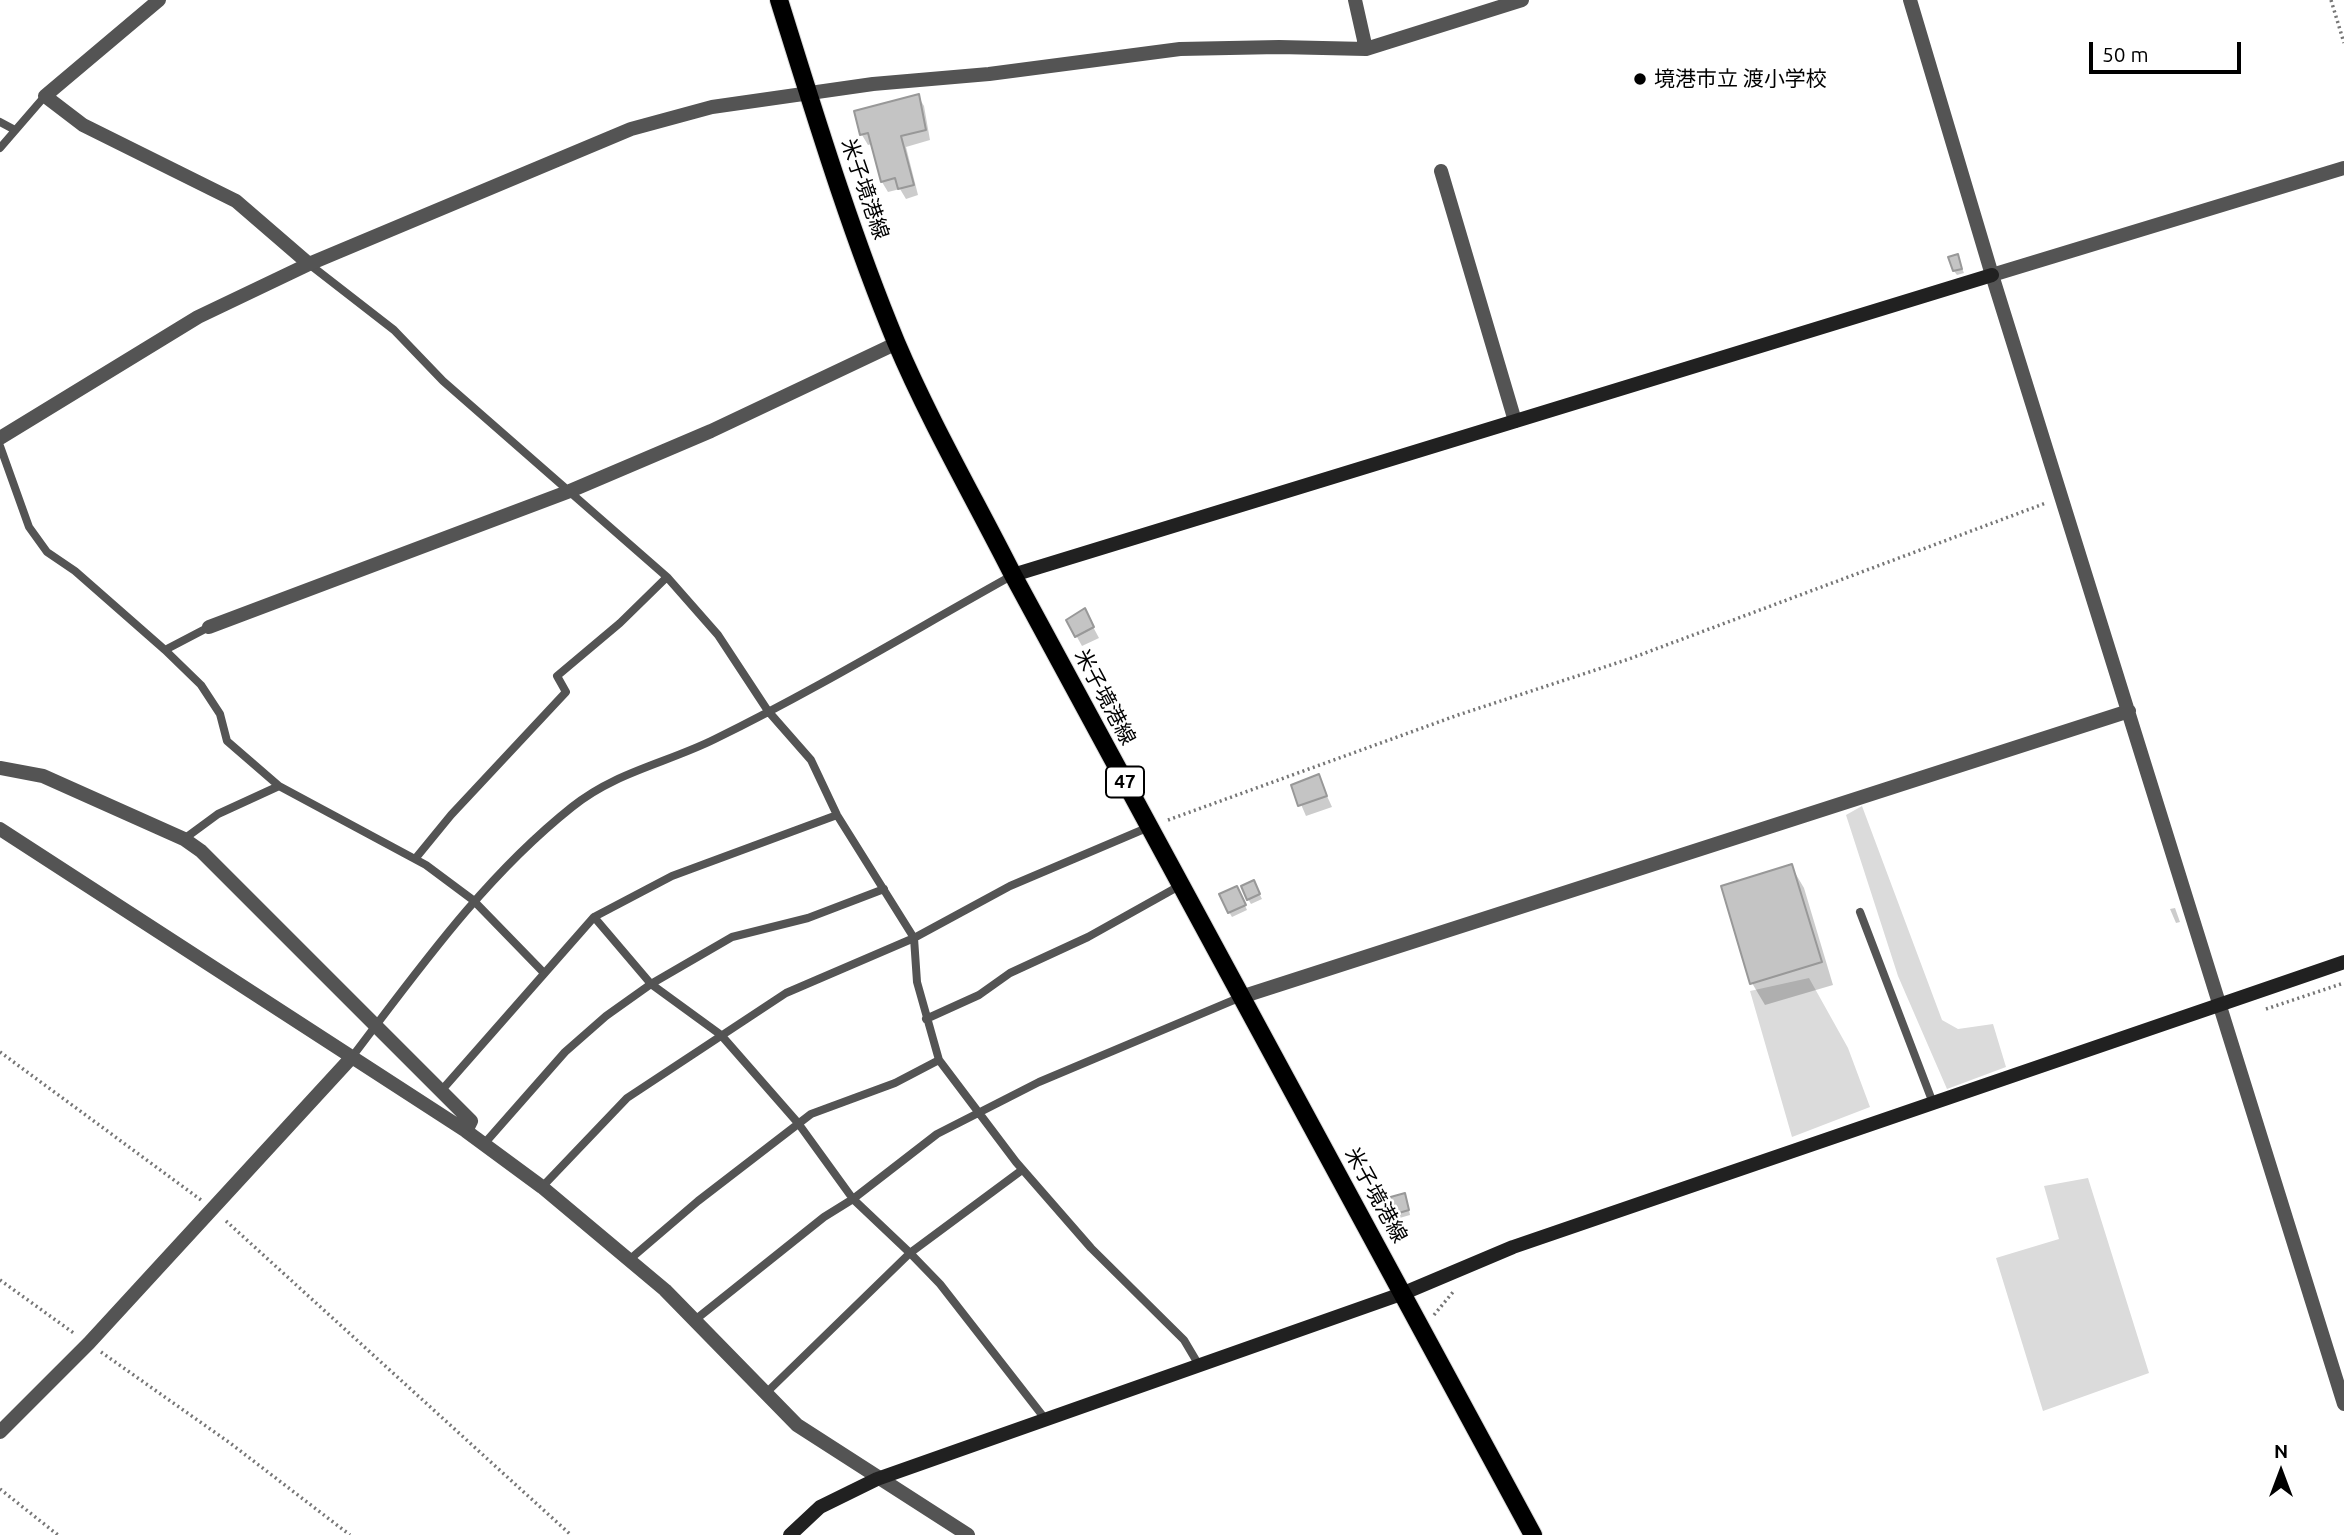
<!DOCTYPE html>
<html>
<head>
<meta charset="utf-8">
<style>
	body { margin:0 }
	#map { position:relative; width:2344px; height:1535px; overflow:hidden; background:#fff; font-family:Ubuntu,sans-serif }
	canvas { display:block }
	.north { position:absolute; left:2246px; top:1437px; width:70px; height:70px; -webkit-text-stroke:5px #fff; paint-order:stroke; rotate:0deg; font-size:19px; font-weight:700; line-height:28px; text-align:center; color:#000 }
	.north::after { content:''; display:block; margin:auto; width:24px; height:32px; background:#000; clip-path:polygon(50% 0,100% 100%,50% 72%,0 100%) }
	.scale { position:absolute; left:2089px; top:42px; width:152px; height:32px; box-sizing:border-box; border:4px solid #000; border-top:0; padding-left:9px; font-size:21px; line-height:24px; white-space:nowrap; color:#000; -webkit-text-stroke:5px #fff; paint-order:stroke }
</style>
</head>
<body>
<div id="map">
<canvas width="2344" height="1535"></canvas>
<div class="north">N</div>
<div class="scale">50 m</div>
</div>
<script>
const context = document.querySelector('canvas').getContext('2d');
context.lineJoin = 'round';
function paint(path, color) { context.fillStyle = color; context.fill(path, 'evenodd'); }
function trace(path, color, width, dash) { context.strokeStyle = color; context.lineWidth = width; context.lineCap = dash ? 'butt' : 'round'; context.setLineDash(dash || []); context.stroke(path); }
function drawText(font, color, halo, rows, align = 'center') {
  context.font = font + ' Ubuntu,"Noto Sans JP",sans-serif'; context.lineWidth = 5; context.setLineDash([]); context.textBaseline = 'middle'; context.strokeStyle = halo; context.fillStyle = color; for (const [text, x, y, turn = 0] of rows) {
    context.save(); context.translate(x, y); context.rotate((+turn || 0) * Math.PI / 180); context.textAlign = isNaN(turn) ? turn : align; if (halo) context.strokeText(text, 0, 0); context.fillText(text, 0, 0); context.restore();
  }
}
paint(new Path2D(`
	M1862,806L1942,1020L1958,1029L1993,1024L2006,1067L1947,1089L1898,976L1846,815Z
	M1809,978L1848,1048L1870,1107L1792,1137L1750,991Z
	M2088,1178L2149,1373L2043,1411L1996,1258L2059,1239L2044,1186Z`), '#dbdbdb');
paint(new Path2D(`
	M918,96L924,106L930,140L906,147L918,195L906,199L900,189L888,192L882,182L872,144L868,145L862,135L856,112Z
	M1957,256L1964,273L1957,275L1954,271Z
	M1084,610L1099,638L1082,646L1068,621Z
	M1318,776L1332,807L1306,816L1293,786Z
	M1791,866L1804,888L1833,985L1765,1005L1752,983Z
	M1256,887L1262,899L1251,904L1248,899Z
	M1239,893L1247,910L1232,917L1229,912Z
	M2175,908L2180,922L2176,923L2170,909Z
	M1407,1200L1410,1215L1396,1219L1393,1214Z`), '#0003');
const building = new Path2D(`
	M919,94L926,130L901,136L914,185L898,189L895,178L881,182L868,133L860,135L854,111Z
	M1958,254L1962,269L1953,271L1948,257Z
	M1085,608L1094,627L1075,637L1066,620Z
	M1319,774L1327,796L1298,806L1291,785Z
	M1792,864L1822,962L1750,984L1721,886Z
	M1254,880L1260,894L1247,900L1241,886Z
	M1237,886L1246,905L1228,913L1219,894Z
	M1405,1193L1409,1210L1392,1215L1387,1198Z`);
paint(building, '#c4c4c4');
trace(building, '#989898', 2);
const primary = new Path2D(`
	M779,0C815,115 850,231 896,342C930,422 974,498 1013,575L1533,1535`);
trace(primary, '#dbdbdb', 20);
trace(new Path2D(`
	M2331,0L2344,43
	M1168,820L1458,715L1629,659L2046,503
	M2266,1009L2344,983
	M0,1052L201,1200
	M226,1221L571,1535
	M0,1280L75,1334
	M1434,1315L1453,1292
	M101,1352L230,1443L350,1535
	M0,1489L58,1535`), '#767676', 3.5, [2, 3.5]);
trace(new Path2D(`
	M0,122L15,130
	M0,148L45,96
	M309,264L394,330L443,381L667,577L718,635L768,711L811,760L837,815L914,938L917,982L939,1060L1016,1162L1091,1248L1184,1340L1200,1367
	M0,446L29,527L47,552L75,571L165,650
	M209,627L165,650L201,685L220,714L227,741L279,786
	M184,839L218,814L279,786L426,865L473,900L544,973
	M415,859L451,815L566,692L557,676L620,623L667,577
	M1860,912L1933,1103
	M594,917L651,984L732,937L808,918L884,889
	M926,1019L979,995L1010,973L1088,937L1181,885
	M352,1057C419,969 484,877 572,807C615,772 667,763 715,739C817,689 914,630 1013,575
	M441,1091L594,917L672,876L837,815
	M484,1144L565,1052L606,1016L651,984L721,1035L798,1123L853,1199L910,1253L1022,1170
	M542,1187L627,1098L786,993L914,938L1010,886L1149,827
	M629,1260L698,1201L811,1114L895,1083L939,1060
	M695,1320L824,1217L853,1199L937,1134L1039,1082L1241,997
	M765,1394L910,1253L940,1284L1046,1420`), '#545454', 8);
trace(new Path2D(`
	M159,0L45,96L83,125L236,201L309,264
	M1355,0L1366,49
	M1910,0L1992,275L2344,1404
	M1441,171L1515,421
	M1992,275L2344,168
	M0,438L198,317L309,264L631,129L712,107L873,84L989,74L1180,49L1279,47L1366,49L1522,0
	M209,627L570,491L711,431L897,343
	M0,768L43,776L184,839L201,851L471,1121L466,1131
	M0,829L466,1131L542,1187L665,1290L797,1425L968,1535
	M1241,997L2129,711
	M0,1432L89,1343L352,1057`), '#545454', 14);
trace(new Path2D(`
	M1013,575L1992,275
	M790,1535L820,1507L877,1479L1404,1293L1513,1247L2344,962`), '#212121', 14);
trace(primary, '#000', 18);
for (const [x, y, r, color] of [
	[1640,79,7,"#000"]
]) { const dot = new Path2D(); dot.arc(x, y, r, 0, 2 * Math.PI); context.fillStyle = color; context.fill(dot); trace(dot, '#fff', 2.5); }
for (const [x, y, w] of [
	[1125,782,38]
]) { const box = new Path2D(); box.roundRect(x - w / 2, y - 15.5, w, 31, 5); context.fillStyle = '#fff'; context.fill(box); trace(box, '#000', 2); }
drawText('bold 19px', '#000', null, [
	["47",1125,782]
]);
drawText('21px', '#000', '#fff', [
	["境港市立 渡小学校",1654,79]
], 'left');
drawText('21px', '#000', '#fff', [
	["米子境港線",865,189,71],
	["米子境港線",1105,697,62],
	["米子境港線",1376,1195,61]
]);
</script>
</body>
</html>
